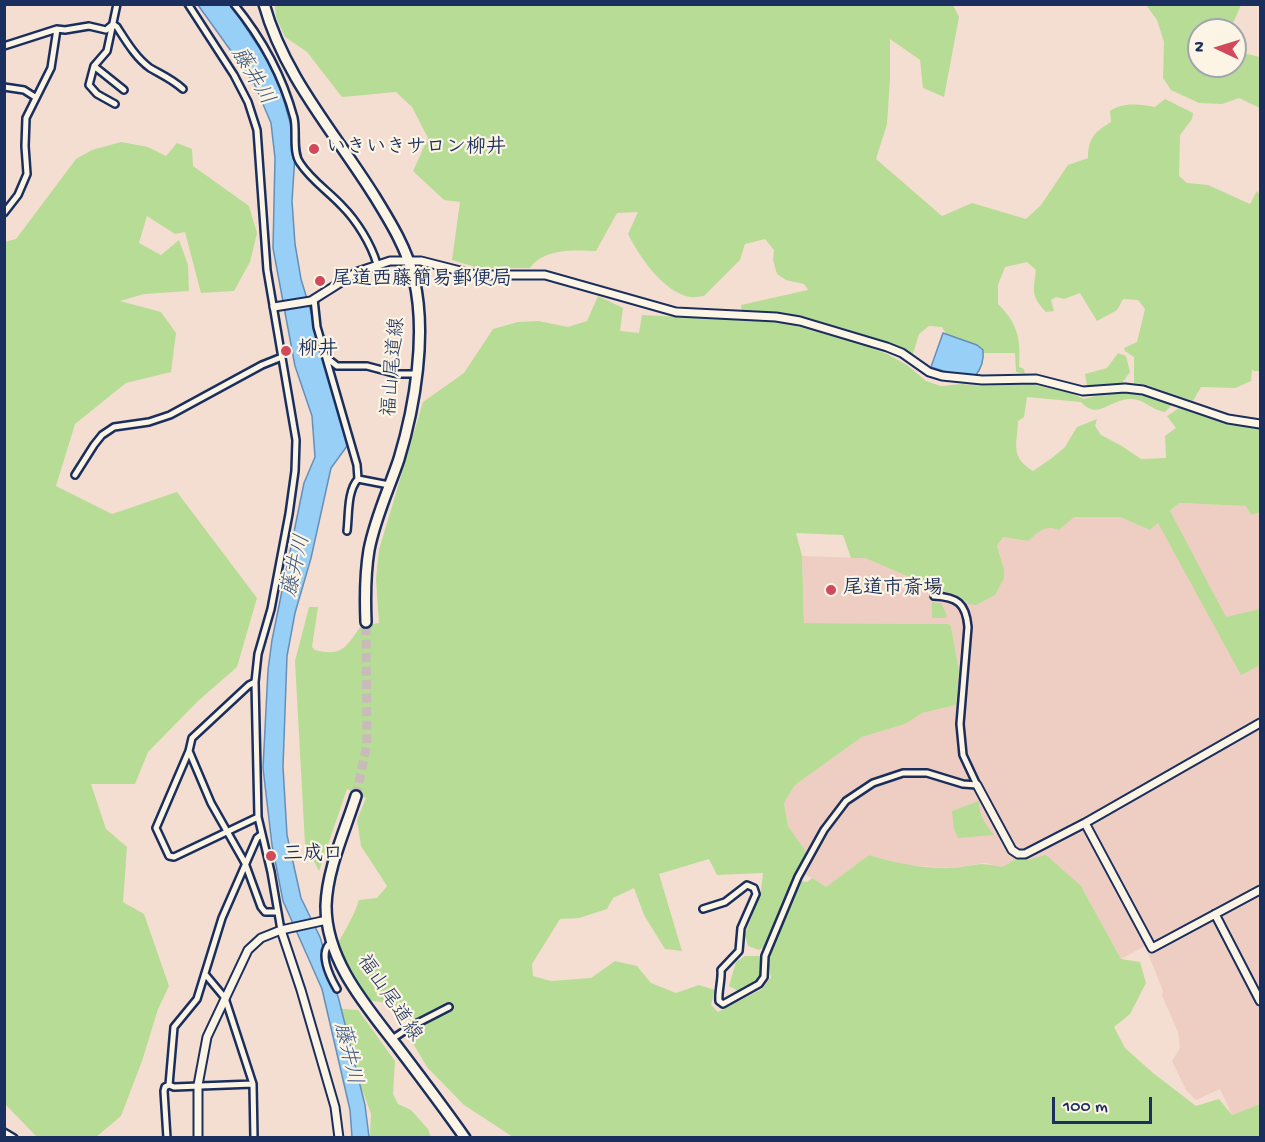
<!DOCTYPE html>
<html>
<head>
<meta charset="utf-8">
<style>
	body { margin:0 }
	#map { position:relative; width:1265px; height:1142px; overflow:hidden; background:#f4ded1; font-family:"Gochi Hand",sans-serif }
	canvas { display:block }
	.frame { position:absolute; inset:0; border:6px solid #1b2f5e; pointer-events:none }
	.north { position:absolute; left:1187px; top:18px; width:60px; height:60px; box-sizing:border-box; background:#fcf5e5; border:2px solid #a2a6af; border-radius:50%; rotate:274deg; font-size:16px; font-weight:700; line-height:24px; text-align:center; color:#1b2f5e }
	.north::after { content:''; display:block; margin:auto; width:21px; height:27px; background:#d1495b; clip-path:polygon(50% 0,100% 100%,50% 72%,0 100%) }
	.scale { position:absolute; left:1052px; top:1097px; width:100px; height:27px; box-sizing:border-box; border:3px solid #1b2f5e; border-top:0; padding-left:8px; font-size:18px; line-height:21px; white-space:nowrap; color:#1b2f5e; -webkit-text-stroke:4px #fcf5e5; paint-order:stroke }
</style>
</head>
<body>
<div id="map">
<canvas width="1265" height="1142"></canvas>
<div class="frame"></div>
<div class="north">N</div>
<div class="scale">100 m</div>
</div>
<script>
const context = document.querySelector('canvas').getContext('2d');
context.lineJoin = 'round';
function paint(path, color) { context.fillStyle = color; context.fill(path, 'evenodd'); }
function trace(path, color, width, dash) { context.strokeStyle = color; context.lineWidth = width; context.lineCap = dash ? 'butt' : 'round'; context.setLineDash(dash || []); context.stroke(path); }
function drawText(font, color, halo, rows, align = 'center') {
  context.font = font + ' "Gochi Hand","Klee One",sans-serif'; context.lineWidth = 4.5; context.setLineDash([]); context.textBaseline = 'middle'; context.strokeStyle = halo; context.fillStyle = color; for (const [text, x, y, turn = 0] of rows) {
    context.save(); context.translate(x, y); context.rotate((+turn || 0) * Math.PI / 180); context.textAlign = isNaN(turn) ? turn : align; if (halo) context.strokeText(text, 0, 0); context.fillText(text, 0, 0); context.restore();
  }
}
paint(new Path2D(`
	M1179,503L1246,506L1251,515L1260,512V1104L1232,1115L1220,1089L1196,1100L1186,1090L1172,1061L1180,1048L1178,1032L1162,996L1163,991L1145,946L1121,959L1081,886L1018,858L1002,867L985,863L952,868L904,865L869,855L826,887L799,870L806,853L788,826L784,803L795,785L862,737L905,724L922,713L956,705L959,671L951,626L948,624L804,623L802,556L865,558L933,587L957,595L969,604L1004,569L997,546L1003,537L1027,541L1040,529L1052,527L1059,530L1073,517H1120L1150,530Z`), '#eecec3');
paint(new Path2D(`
	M275,5H953L959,17L944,97L923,88L920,60L890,39V79L887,124L876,159L942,216L972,203L1026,219L1041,205L1068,165L1088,158C1088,139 1094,132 1111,122L1110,111C1123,102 1140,104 1155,107L1165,99L1193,113L1192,119L1180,135L1179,176L1187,183L1208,185L1250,204L1257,191L1260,195V371H1254L1252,369L1251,381L1235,388L1201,387L1193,401L1146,385L1134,383V357L1125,351L1124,348L1137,342L1145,309L1138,300L1123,299L1117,310L1097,321L1080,293L1064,299L1056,297L1051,300L1054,311L1046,312C1031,296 1033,292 1036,270L1027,262L1005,267L998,285V304C1018,324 1021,339 1019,367L1024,369L1025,374L1016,372L1015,353H974L959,339L946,334L942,327L929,326L919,334L913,354C858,330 802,314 742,312L741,305L808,290L804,284L786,280L777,274L773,260L774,250L765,239L745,244L740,260L704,296C700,296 694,298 690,297C663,292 639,256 628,234L638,212L617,213L596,251C574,250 544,248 530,268H479L452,260L460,202L444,200L413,171L428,138L412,107L396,92L342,97L307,52L285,37L276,17Z
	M1146,5H1241L1230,30H1199V66H1235V51L1260,57V108L1239,98L1222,104L1199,103L1171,90L1163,78L1164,42L1157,20Z
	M121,142L148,147L166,156L177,143L192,149L193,166L249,206L257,233L250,262L234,291L201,293L185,232L175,234L147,216L139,243L161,255L179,240L188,265L189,291L144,294L120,301L161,312L176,333L171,372L126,383L75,424L56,486L112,514L177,492L257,598L237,667L198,701L148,752L135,784H91L106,829L127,847L123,902L144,914L169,986L158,1009L142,1061L121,1116L96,1137H37L4,1103L5,242L16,239L76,159L92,150Z
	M598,296L623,308L620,331L639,333L642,315L782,322L862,344L887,354L907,365L926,381L941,386L962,384L981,386L1032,384L1071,393L1084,399C1122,387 1135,391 1172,405L1165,412C1151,410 1145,399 1130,399C1110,399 1098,421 1081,402L1027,397L1024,417L1018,421C1017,445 1010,457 1033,471L1052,458L1065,447L1077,427L1097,419L1095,426L1101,435L1120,445L1141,459L1166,458L1165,436L1176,428L1167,416L1179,408L1230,425L1260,428V512L1251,515L1246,506L1179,503L1170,511L1226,617L1260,609V665L1241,675L1158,523L1150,530L1120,517H1074L1059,530C1045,524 1038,532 1028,541L1003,537L997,546L1004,569V578L995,595L976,605L969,604L957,595L940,590L939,592C929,592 921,590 914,582V579L865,558H851L843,535L796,533L802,556L804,623L948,624L951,626L959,671L956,705L922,713L905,724L862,737L795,785L784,803L788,826L807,853L769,944L759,950L748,946L745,935L761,891L763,873L717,875L709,859L659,874L682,951L665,949L644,915L634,888L613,898L607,909L579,918L560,919L532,964L533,976L551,981L591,978L615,961L637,966L651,983L676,993L699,985L715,990L711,1005L718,1012L762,989L771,977L767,957L800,881L807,882L812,878L826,887L869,855C896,863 923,869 952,868C973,866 979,861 1002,867L1018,858L1027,860L1046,855L1081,886L1121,959L1140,962L1146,983L1130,1014L1114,1027L1125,1048L1153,1073L1196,1106L1219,1099L1232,1115L1260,1104V1137H513L464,1105L427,1067L408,1035L411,1021L392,1003L365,1000L333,954C341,935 353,920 359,900L377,898L387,886L361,846L357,820L366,798L347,789L319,871L305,844L295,661L309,607H318L312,647L315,650C342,657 346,647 361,626L379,623L376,579L379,550L423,402L464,373L493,329L518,322L538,321L568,327L587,321Z
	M1118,353L1126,356L1130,372L1122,383L1100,386L1087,385L1085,374L1107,368Z
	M932,601L935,603H941L947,616L945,618H932Z
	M979,801C979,816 985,824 994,835L958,838L954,829L952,811Z
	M745,956H761L759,980L738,991L729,986L736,962Z
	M333,1008L358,1010L395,1061L393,1094L398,1104L411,1110L428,1129L431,1137H370L371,1114Z`), '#b7dc96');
const water = new Path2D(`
	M198,5H231L268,61L282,94L291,126L295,155L292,201L295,244L301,279L350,442L331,468L311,558L295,613L287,656L283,767L287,835L301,898L320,937L339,1000L365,1105L369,1137H352L350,1110L322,989L283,901L272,845L263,768L268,670L272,640L304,483L315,457L312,416L295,366L273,248L275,158L271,123L254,83Z
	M943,333L977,345L983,350C984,359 981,369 975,376L953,374L931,367Z`);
paint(water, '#97cff6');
trace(water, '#658fb9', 1.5);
trace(new Path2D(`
	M356,796L367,744L366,622`), '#c9bbba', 9, [9, 4.5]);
const minor = new Path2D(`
	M188,4L234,75L248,102L257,130L267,270L296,440L295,471L289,514L271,609L258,654L255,682L258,817L271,872L281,930
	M234,4C261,37 283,77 294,118C297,131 292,152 300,163C311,180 328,191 342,206C357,221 371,244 377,264
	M113,24L117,27C126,41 136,58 150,68C162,75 172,79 183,89
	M4,46L57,29L65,30L89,26L106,30L112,25
	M94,66L124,90
	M4,87L24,90L35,97
	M115,104L97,94L89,85L94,66L107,51L117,4
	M4,213L18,195L27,174L25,146L26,118L51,68L57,29
	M314,299L317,327L357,465L358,479C347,491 349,515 347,531
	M327,358L337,366H367L397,374H416
	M75,475L94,445L102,435L114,427L149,422L170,415L262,365L282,357
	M358,479L389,485
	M255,682L249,685L192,738L189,751L156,828L169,856L174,857L258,817
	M189,751L211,803L245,863L261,907L265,912H277
	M703,909L725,902L747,885L754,888L756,894L741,928L739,951L721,970C722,980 718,991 719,1001L723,1004L759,984L764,977L765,956L798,877L824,830L846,801L873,783L903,773H927L963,784L977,785L963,755L960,724L968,627C966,603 957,597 934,596
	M332,942C317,951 330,977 337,989
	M205,974L225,998L253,1084L254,1138
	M392,1039L412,1026L449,1007
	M253,1084L174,1087L169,1085L174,1027L197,999L222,918L257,838L262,834
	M4,1132L14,1138
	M167,1138L164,1091L165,1087L169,1085`);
const tertiary = new Path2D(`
	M274,307L311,301L357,272L390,261H421L476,275H545L676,312L776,317L800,321L887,347L902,353L929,372L942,376L982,380L1036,379L1083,391L1125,388L1143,390L1228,419L1260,424
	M977,785L1012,850L1018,854H1025L1085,823L1260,723
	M1085,823L1152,948L1260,890
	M1215,914L1260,1001
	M281,930L301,990L335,1107L339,1138
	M198,1138V1085L207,1037L248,950L261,938L281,930L327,920`);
const primary = new Path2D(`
	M264,4C284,77 336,134 375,197C391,223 407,249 414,279C427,334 415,406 399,459C389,489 375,518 369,550C365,574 365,597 366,622
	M356,796C345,831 327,869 326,906C326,962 368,1008 400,1050C422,1079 444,1108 465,1138`);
trace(minor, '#1b2f5e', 10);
trace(tertiary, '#1b2f5e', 11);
trace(primary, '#1b2f5e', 14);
trace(minor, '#fcf5e5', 5);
trace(tertiary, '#fcf5e5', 7);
trace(primary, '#fcf5e5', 9);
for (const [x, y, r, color] of [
	[314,149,6,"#d1495b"],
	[320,281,6,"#d1495b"],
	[286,351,6,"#d1495b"],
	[831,590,6,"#d1495b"],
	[271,856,6,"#d1495b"]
]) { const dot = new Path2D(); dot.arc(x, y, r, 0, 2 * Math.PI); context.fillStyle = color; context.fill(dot); trace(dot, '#fcf5e5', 2); }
drawText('bold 20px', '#1b2f5e', '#fcf5e5', [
	["いきいきサロン柳井",326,149],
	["尾道西藤簡易郵便局",332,281],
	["柳井",298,351],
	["尾道市斎場",843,590],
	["三成口",283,856]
], 'left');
drawText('20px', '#1b2f5e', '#fcf5e5', [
	["福山尾道線",395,367,-85],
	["福山尾道線",388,999,56]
]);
drawText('italic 21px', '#3a5784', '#fcf5e5', [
	["藤井川",251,77,59],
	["藤井川",298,566,-77],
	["藤井川",346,1054,77]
]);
</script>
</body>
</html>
